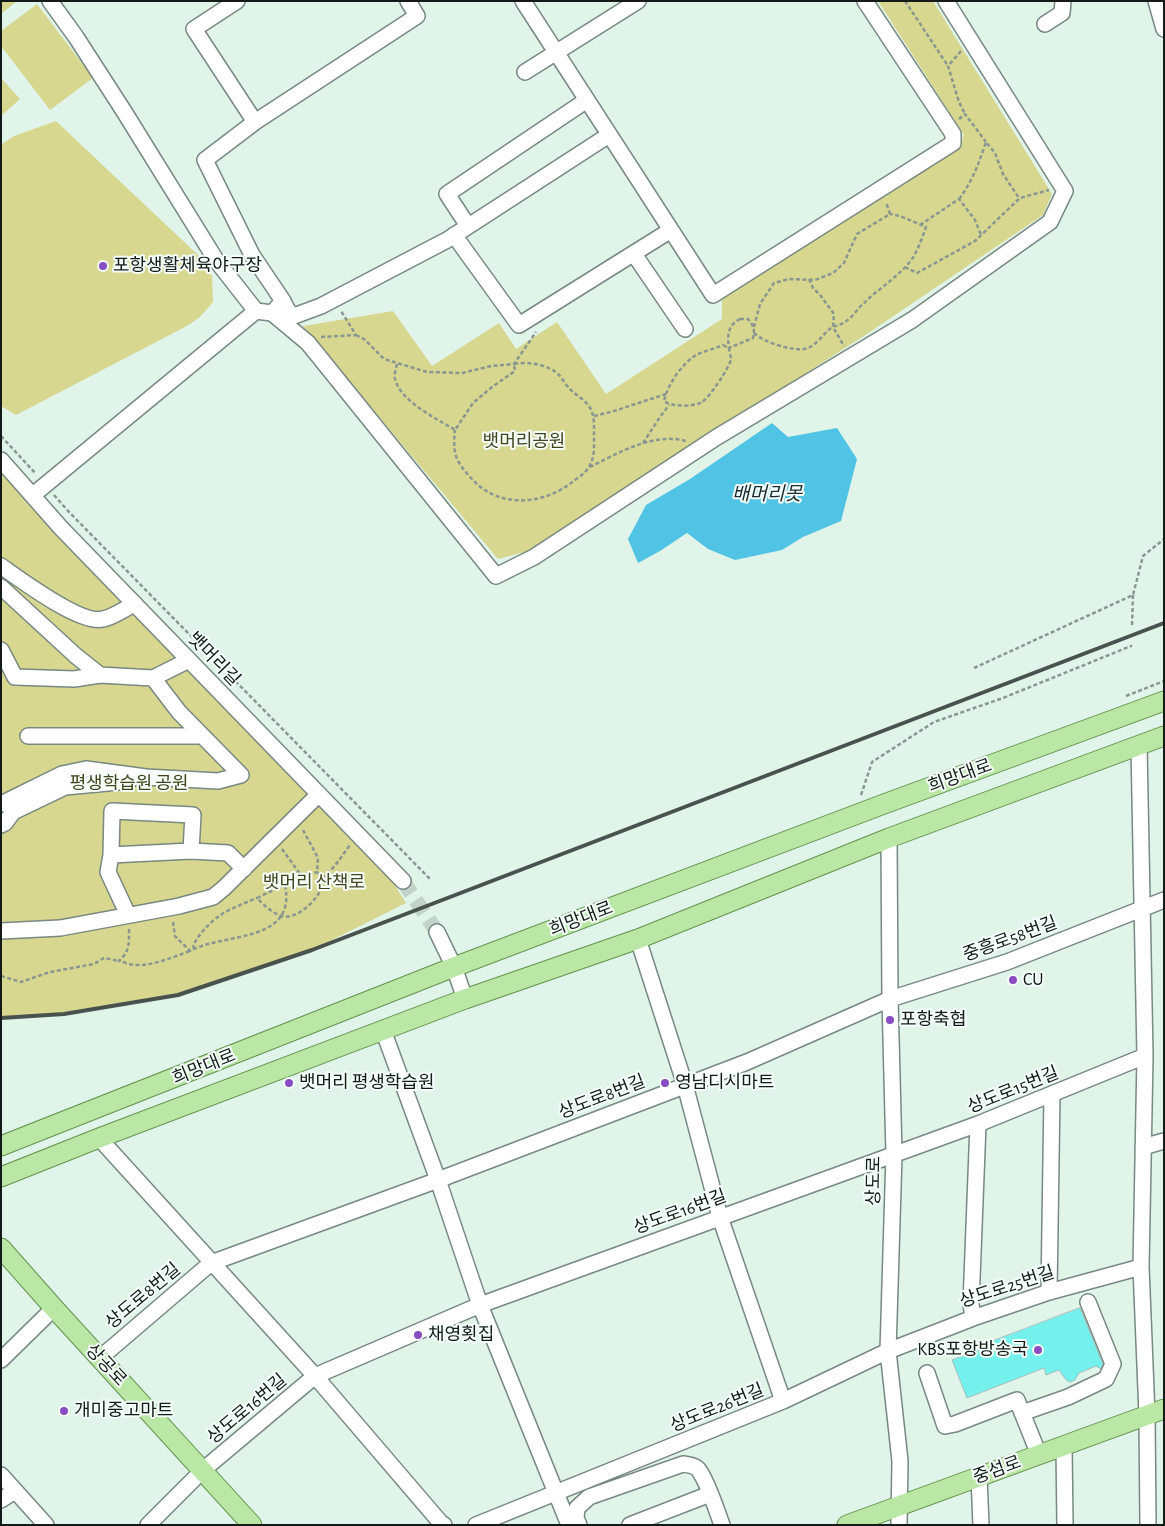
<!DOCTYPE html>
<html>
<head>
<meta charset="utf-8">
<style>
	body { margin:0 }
	#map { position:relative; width:1165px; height:1526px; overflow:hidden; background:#e0f4ea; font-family:"Alegreya Sans",sans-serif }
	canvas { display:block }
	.frame { position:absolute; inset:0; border:2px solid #131a17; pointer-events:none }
</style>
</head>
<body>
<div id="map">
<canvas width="1165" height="1526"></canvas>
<div class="frame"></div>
</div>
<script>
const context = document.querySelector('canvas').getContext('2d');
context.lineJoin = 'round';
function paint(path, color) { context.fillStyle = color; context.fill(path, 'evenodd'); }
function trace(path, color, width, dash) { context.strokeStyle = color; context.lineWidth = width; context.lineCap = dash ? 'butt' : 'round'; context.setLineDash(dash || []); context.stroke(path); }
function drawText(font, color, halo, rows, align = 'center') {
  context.font = font + ' "Alegreya Sans","Noto Sans KR",sans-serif'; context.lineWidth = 4; context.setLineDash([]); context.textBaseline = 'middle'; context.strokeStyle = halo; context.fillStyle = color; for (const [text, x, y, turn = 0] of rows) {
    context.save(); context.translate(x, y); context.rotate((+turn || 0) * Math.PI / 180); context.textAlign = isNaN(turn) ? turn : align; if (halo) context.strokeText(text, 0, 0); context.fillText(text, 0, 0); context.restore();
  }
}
paint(new Path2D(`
	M1,1H17L1,14Z
	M878,1H933L1052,194L1043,215L867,334L528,551L498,559L303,326L393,311L432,366L499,323L516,349L557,322L606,394L722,319V297L959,147L964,135Z
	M37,4L93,78L50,110L1,46V31Z
	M1,78L20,99L1,116Z
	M56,121L198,255L212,276L213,302L199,318L185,327L16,415L1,406V145L14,136Z
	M1,464L319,794L396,887L406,903L312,950L178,995L64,1014L1,1018Z`), '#d7d78f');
paint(new Path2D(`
	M772,423L788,437L837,428L857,459L841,521L803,537L782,550L735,560L708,549L687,533L660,551L638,563L628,539L646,505L690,479Z`), '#51c3e4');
const building = new Path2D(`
	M1080,1308L1103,1364L1101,1369L1096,1366L1079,1373L1075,1380L1070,1382L1066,1380L1059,1370L1046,1375L1044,1368L967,1398L952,1360L989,1346L988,1343Z`);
paint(building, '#74f1ed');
trace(building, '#a7bebc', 1);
trace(new Path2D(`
	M403,881L437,932`), '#c1d3ca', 15, [15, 8]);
const minor = new Path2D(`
	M50,1L76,37L125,113L216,260L256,311
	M237,1L194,29L255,122
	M523,1L713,295L953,143V134L865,1
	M1156,1L1164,29
	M1045,24L1062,13L1063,1
	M525,72L638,1
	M468,226L447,194L587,100
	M454,235L519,325L671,230
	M634,254L685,329
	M283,301L288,311L294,316L321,306L447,240L609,135
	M272,313L283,301L252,255L205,160L255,122L417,16L408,1
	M1,460L61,528L403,881
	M33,495L256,311L272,313L308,343L496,576L534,557L717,437L912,320L1050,222L1065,191L946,1
	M1,566C21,580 81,625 103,619C114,617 125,608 135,604
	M1,587L76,656L100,675L153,678L189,660
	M1,650L15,677L74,679L100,675
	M28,736H202
	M1139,746L1145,1056L1141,1267L1147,1415L1148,1525
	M1,804L62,774L86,769L146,777L218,781L241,775L179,712L153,678
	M11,813L65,787L129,781
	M1,825L5,823L18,805
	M889,838L890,999L894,1155L888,1351L900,1461L899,1525
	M111,855L191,851
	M128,915L108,872L111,855L112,811L193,815L191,851L228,853L244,869
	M1,931L60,928L179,906L213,897L224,888L319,794
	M437,932L454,967L465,999
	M638,939L685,1085L720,1217L783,1401
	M383,1030L438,1180L480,1305L569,1525
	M99,1138L315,1376L440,1522L444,1525
	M1143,1147L1164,1141
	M1049,1292L1052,1094
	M973,1318L971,1304L978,1124
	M100,1358L211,1263L438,1180L747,1062L890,999L1007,962L1164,900
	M1,1360L54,1308
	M927,1373L945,1426L955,1424L1017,1400L1039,1455
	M1022,1413L1068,1397L1106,1379L1113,1364L1088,1302
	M1064,1446L1065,1525
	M1,1475L46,1525
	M979,1477L981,1525
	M1,1500L15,1491
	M148,1525L203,1470L315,1376L480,1305L978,1124L1145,1056
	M476,1525L783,1401L888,1351L973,1318L1049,1292L1141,1267
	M579,1525L576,1518L577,1508L589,1497L683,1464C689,1465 694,1465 698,1469C708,1482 716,1509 722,1525
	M630,1525L710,1494`);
const major = new Path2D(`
	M1,1146L454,967L884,804L1164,701
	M1,1177L99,1138L465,999L638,939L889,838L1164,736
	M1,1248L54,1308L252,1525
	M847,1525L1164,1409`);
trace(minor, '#778980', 18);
trace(major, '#62944d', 21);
trace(new Path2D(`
	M905,1L948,66
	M961,51L948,66L959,102L965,114
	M959,119L965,114L986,142
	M959,199C972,182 979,163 986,142L995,153L1003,174L1019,198
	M920,225L959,199L975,220L981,235
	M905,267L917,273L975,241L1020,198L1049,190
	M809,279L813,288L821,296L834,314L833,327L844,346
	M740,319H748C754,326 755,330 753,338L729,348C727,335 728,325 740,319Z
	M754,327L760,304L774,283L789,279L815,280L833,273L844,263L857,234L890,214L886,202
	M754,333C763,342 792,351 804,349C816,347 822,335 831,328C836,325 841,325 845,322C852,318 858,308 864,303C879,288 900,276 912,259C918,250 922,238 926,227L900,216L890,214
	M356,335L364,339L384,359L427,372L462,373L491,366L514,364L536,332
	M321,337L356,335L341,311
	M723,345L729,348C729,351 731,356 731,359C730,367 709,398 702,402C694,407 671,407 664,401C668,384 681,365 696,355C704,351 714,349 723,345Z
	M397,364C396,369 394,374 395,379C401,402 436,418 455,430L473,403L492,387L515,371L514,364C529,361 550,365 560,376C563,380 566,385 569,388C575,395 584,399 589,406C595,415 594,426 594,436C594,445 595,456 590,465C587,473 577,478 571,483C542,505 500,508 474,481C466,473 458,464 455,453C454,445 454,438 455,430
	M594,416L614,411L666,394
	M1,436L36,474
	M643,443L660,417L669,405
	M590,467C618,453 654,432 686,441
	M54,495L69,512L431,880
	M1132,625L1133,595
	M974,668L1133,595L1143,556L1164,539
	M1126,696L1164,681
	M861,795L872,762L934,722L1003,698L1131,646V645
	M303,830L318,858L317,872L323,877C335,868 341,857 350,845
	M282,849L300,874L308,875L317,872
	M300,874L290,882L257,898C264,905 272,913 282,916C294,920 311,905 317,896C321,891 322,883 323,877
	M173,922L175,936L190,951C224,932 297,944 285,885
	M129,929C129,943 130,951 119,961C124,962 130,965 135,965C153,966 173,957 190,951
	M194,949L193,945C211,916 227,910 257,898
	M1,976L21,982L50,972L94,964L104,958L119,961`), '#899790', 2.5, [4, 2.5]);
trace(minor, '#fff', 15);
trace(major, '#bae6a6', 19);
trace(new Path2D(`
	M1,1018L64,1014L178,995L312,950L1164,623`), '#48534e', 4);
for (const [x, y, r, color] of [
	[103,266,5,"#894cc3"],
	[1013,980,5,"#894cc3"],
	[890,1020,5,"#894cc3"],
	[289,1083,5,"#894cc3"],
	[665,1083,5,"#894cc3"],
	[418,1335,5,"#894cc3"],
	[1038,1350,5,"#894cc3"],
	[64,1411,5,"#894cc3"]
]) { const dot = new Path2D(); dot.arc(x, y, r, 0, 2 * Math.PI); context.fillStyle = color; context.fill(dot); trace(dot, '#f6fefa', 2); }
drawText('18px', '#131a17', '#f6fefa', [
	["포항생활체육야구장",113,266],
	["CU",1023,980],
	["포항축협",900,1020],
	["뱃머리 평생학습원",299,1083],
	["영남디시마트",675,1083],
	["채영횟집",428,1335],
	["KBS포항방송국",1028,1350,"right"],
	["개미중고마트",74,1411]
], 'left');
drawText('18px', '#44441e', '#f6fefa', [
	["뱃머리공원",524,442],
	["평생학습원 공원",129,784],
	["뱃머리 산책로",314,883]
]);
drawText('18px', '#131a17', '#f6fefa', [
	["뱃머리길",214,659,46],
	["희망대로",960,776,-20],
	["희망대로",581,919,-21],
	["중흥로58번길",1010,939,-20],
	["희망대로",204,1067,-22],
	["상도로15번길",1013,1090,-22],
	["상도로8번길",602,1097,-21],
	["상도로",874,1181,-89],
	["상도로16번길",680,1212,-20],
	["상도로25번길",1007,1287,-18],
	["상도로8번길",143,1296,-40],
	["상공로",106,1365,47],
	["상도로26번길",717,1408,-22],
	["상도로16번길",247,1409,-40],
	["중섬로",997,1470,-20]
]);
drawText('italic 19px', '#182c33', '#f6fefa', [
	["배머리못",767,494]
]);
</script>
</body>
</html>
